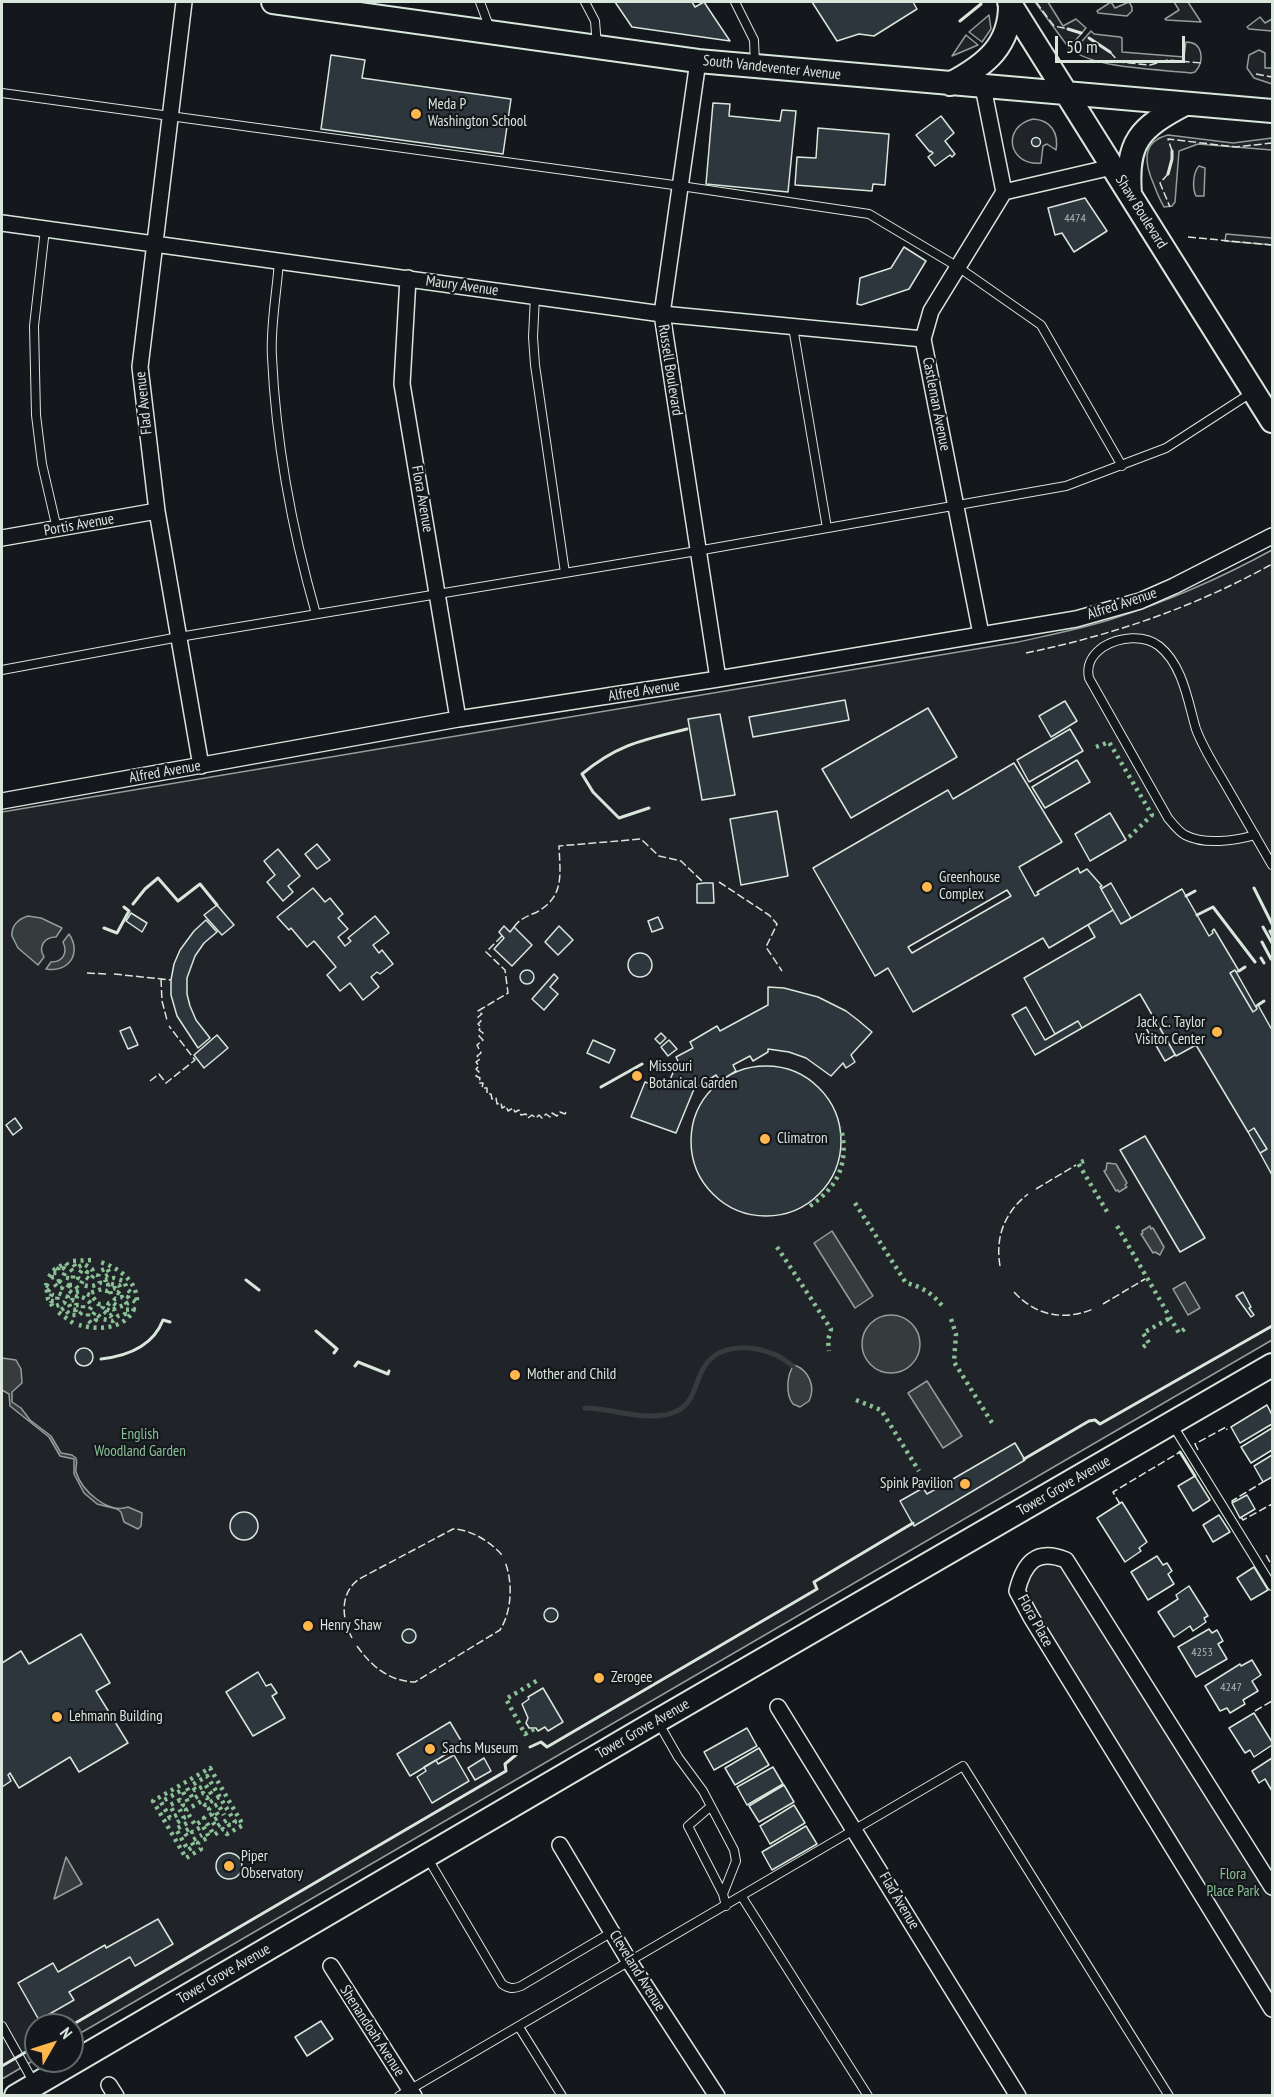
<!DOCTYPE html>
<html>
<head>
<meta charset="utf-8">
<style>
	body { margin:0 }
	#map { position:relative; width:1274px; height:2097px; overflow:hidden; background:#14181c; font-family:"PT Sans Narrow",sans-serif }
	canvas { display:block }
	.frame { position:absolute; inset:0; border:3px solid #d8e6dc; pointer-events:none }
	.north { position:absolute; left:24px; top:2013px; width:60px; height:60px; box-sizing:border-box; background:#14181c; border:2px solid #626a69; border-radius:50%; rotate:51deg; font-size:16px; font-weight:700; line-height:24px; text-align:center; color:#d8e6dc }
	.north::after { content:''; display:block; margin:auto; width:21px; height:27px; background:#ffb74d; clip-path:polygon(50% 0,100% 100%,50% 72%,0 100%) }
	.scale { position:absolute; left:1055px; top:36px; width:130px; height:27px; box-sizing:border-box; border:3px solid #d8e6dc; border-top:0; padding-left:8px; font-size:18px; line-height:21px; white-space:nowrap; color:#d8e6dc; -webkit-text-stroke:4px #14181c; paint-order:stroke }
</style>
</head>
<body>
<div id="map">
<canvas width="1274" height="2097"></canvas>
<div class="frame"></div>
<div class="north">N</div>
<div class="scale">50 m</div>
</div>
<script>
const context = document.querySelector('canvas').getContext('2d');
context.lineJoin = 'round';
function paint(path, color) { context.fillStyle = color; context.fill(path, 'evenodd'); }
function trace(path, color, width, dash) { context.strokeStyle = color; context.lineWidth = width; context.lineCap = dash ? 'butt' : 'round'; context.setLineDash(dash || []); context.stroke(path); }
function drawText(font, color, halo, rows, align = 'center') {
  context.font = font + ' "PT Sans Narrow",sans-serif'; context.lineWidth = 4.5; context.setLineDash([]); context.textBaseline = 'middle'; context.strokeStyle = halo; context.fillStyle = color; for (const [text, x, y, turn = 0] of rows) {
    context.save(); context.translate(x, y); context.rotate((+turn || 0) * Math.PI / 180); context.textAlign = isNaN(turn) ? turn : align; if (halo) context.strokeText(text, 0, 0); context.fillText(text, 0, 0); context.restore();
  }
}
const green = new Path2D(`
	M1035,2H1048L1063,26L1076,19L1086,28L1069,48Z
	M1111,2L1115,8L1129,2L1132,7V11L1127,16L1098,13L1097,11Z
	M1174,2H1188L1201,22L1166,20L1165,19L1179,10Z
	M989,15L991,29L982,42L969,32Z
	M1260,17L1265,23L1272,19V31L1249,29L1247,27Z
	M1091,31L1094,34L1120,37L1122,38V52L1184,57L1186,42C1203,42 1205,61 1195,72L1191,73C1158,69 1100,69 1073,51Z
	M966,35L978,45L952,56Z
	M1259,50L1265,53V68H1272V84L1254,78L1247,68L1249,55Z
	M1033,119C1051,120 1059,133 1056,150L1047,144L1043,146L1041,163C1008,166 1001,127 1033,119Z
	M1168,135L1233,143L1272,138V150L1198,144L1179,151L1175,202L1172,206L1164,207C1160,200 1157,193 1154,185C1145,165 1140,142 1168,135Z
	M1199,166L1205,168L1204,196H1196C1192,188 1193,172 1199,166Z
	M1226,234L1272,238V245L1225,241Z
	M1272,550V1340L72,2038V2025H36V2059L2,2079V812L1018,642C1049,635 1081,629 1112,619C1168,601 1221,578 1272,550Z
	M1066,1560L1272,1887V2009L1031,1617L1021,1577L1029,1564Z`);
paint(green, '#202428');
trace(green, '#939e99', 1.5);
const water = new Path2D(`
	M28,916L41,918L62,928L56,937C44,937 38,947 44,957L38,965L18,948L12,936C11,926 18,919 28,916Z
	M69,934C82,953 69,973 46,969L51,962C63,962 68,953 63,942Z
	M1107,1163L1116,1164L1127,1183L1125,1185L1127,1187L1119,1192L1118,1190L1116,1191L1104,1171L1106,1170Z
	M1150,1226L1151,1229L1153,1228L1164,1247L1160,1255L1155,1252L1153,1253L1141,1234L1143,1233L1142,1231Z
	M832,1231L873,1296L855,1308L814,1243Z
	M1185,1282L1200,1308L1188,1315L1173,1289Z
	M862 1344a29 29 0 1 1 58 0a29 29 0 1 1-58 0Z
	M2,1358L16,1360L21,1369L22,1383L12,1392V1402L21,1408L30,1420L51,1436L61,1453L72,1455L76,1458C78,1464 75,1467 76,1472C82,1491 108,1514 128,1507L142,1513L141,1526L138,1529L124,1522L121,1512L117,1509L97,1504L84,1493L74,1474V1459L60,1456L49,1437L10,1406L9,1394L2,1390Z
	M794,1365C809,1370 816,1387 809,1401L800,1407L793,1404C785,1394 787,1374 794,1365Z
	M927,1381L962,1436L943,1448L908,1393Z
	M66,1857L82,1884L54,1899Z`);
paint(water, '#363b3e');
trace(water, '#939e99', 1.5);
trace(new Path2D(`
	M585,1408C614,1408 650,1424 677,1411C694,1403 695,1383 703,1369C717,1343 750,1345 773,1354C780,1356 787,1362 793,1366`), '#363b3e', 5);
const building = new Path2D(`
	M615,2H692L695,7L704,2L730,41L632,27Z
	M812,2H913L917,9L874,36L859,34L837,41Z
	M331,55L365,60L362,78L511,99L503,154L321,129Z
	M713,103L730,104L729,116L780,121L782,110L796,111L788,192L706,184Z
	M941,116L954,133L945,141L955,154L952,157L950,155L935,166L928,157L933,153L931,151L930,152L916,135Z
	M818,128L889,134L885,185L873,184L872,191L795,185L797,157L816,158Z
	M1031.5 142a4.5 4.5 0 1 1 9 0a4.5 4.5 0 1 1-9 0Z
	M1085,198L1107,231L1074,252L1062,233L1055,235L1048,208Z
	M904,247L926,261L909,289L861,305L857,304L860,278L891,268Z
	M845,700L849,720L753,737L749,717Z
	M1065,701L1077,721L1051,737L1039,716Z
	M928,708L957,757L851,818L822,769Z
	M720,714L735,795L702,800L688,719Z
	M1070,729L1083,751L1029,782L1017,760Z
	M1077,760L1090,782L1045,808L1032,787Z
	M1014,763L1062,842L1019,867L1035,896L1039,894L1037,892L1078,868L1080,873L1087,869L1102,886L1100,887L1113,910L1049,948L1043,938L913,1012L888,968L875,976L813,868L948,790L953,799ZM1007,890L1011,896L912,953L908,947Z
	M777,811L788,876L741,885L730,819Z
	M1110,813L1126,840L1090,861L1075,834Z
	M317,844L330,860L317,869L305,854Z
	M278,849L300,876L288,886L293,892L283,901L267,882L275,875L264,861Z
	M704,883H713L714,903H697V884Z
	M1111,883L1131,918L1121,924L1101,889Z
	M313,888L325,902L330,898L343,914L338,918L348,929L338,937L345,946L351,941L348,938L375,916L389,933L373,945L379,953L382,950L393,964L380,974L377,972L371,977L379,987L363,1000L350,983L340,991L327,975L336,967L314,941L307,947L291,928L289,930L277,917Z
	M1182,889L1209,936L1213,933L1212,931L1214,929L1239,971L1236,972L1235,970L1230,973L1253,1012L1257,1009L1256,1006L1258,1005L1272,1030V1175L1260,1153L1267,1149L1254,1128L1248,1132L1196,1045L1176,1056L1140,994L1082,1028L1078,1021L1055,1034L1024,978L1095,937L1088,925L1113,910L1121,924Z
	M217,905L234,925L222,935L204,915Z
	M131,913L147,923L142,932L126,921Z
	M658,917L663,928L652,932L648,921Z
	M206,920L217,932L204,943L195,956L187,978V994L190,1006L196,1020L210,1038L198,1048L177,1016L171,995V980L174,964L180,950L194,931Z
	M504,926L510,932L514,927L532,945L512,966L494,949L504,938L499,932Z
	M559,926L573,940L558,955L545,942Z
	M628 965a12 12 0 1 1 24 0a12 12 0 1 1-24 0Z
	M1235,970L1257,1009L1253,1012L1230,973Z
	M520 977a7 7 0 1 1 14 0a7 7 0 1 1-14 0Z
	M554,974L558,978L550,987L558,994L544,1010L532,999Z
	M768,987L784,988L818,997L846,1011L859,1021L872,1032L851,1055L855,1062L846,1068L843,1063L831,1076L806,1058L789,1052L768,1049V1052L753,1061L750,1056L733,1065L736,1071L720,1081L716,1075L694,1089L676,1133L631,1117L645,1082L666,1089L678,1061L676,1057L693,1048L690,1042L717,1026L720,1031L768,1005Z
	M1026,1007L1045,1040L1078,1021L1082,1028L1035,1055L1012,1015Z
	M1154,1017L1175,1055L1165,1061L1143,1023Z
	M130,1027L138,1045L128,1049L120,1031Z
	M661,1033L666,1038L660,1044L655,1039Z
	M217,1035L228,1048L204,1068L194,1055Z
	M593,1040L615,1050L609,1063L587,1053Z
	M669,1040L677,1049L668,1056L661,1047Z
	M691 1141a75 75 0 1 1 150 0a75 75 0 1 1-150 0Z
	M15,1118L22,1128L13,1135L6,1125Z
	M1254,1128L1267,1149L1260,1153L1248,1132Z
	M1145,1136L1205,1238L1180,1252L1120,1150Z
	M1243,1292L1251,1307L1249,1308L1254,1315L1251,1317L1236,1296Z
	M75 1357a9 9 0 1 1 18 0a9 9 0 1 1-18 0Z
	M1267,1405L1272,1415V1424L1240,1443L1231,1427Z
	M1272,1428V1450L1251,1463L1241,1447Z
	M1015,1443L1025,1460L914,1526L900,1501L923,1488L927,1494Z
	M1272,1455V1477L1263,1482L1254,1466Z
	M1195,1476L1210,1500L1193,1511L1178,1486Z
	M1247,1495L1255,1509L1240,1518L1232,1503Z
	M1122,1502L1147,1542L1139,1548L1141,1551L1125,1562L1097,1518Z
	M230 1526a14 14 0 1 1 28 0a14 14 0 1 1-28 0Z
	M1219,1515L1230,1532L1213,1542L1203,1525Z
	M1157,1556L1163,1565L1167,1563L1172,1571L1168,1574L1174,1584L1148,1600L1131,1572Z
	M1254,1567L1268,1590L1251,1600L1237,1578Z
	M1189,1586L1208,1616L1204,1618L1206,1622L1193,1631L1190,1626L1174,1637L1158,1612L1178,1599L1176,1595Z
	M544 1615a7 7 0 1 1 14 0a7 7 0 1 1-14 0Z
	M402 1636a7 7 0 1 1 14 0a7 7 0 1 1-14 0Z
	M1209,1629L1212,1633L1217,1630L1223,1641L1218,1644L1227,1659L1196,1677L1178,1647Z
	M81,1634L110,1683L96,1691L128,1743L79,1772L70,1757L19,1788L10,1773L8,1775L11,1781L2,1787V1663L21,1651L29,1664Z
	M1252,1660L1261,1675L1252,1681L1258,1691L1243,1700L1245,1704L1230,1713L1227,1708L1220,1711L1205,1686L1240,1664L1241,1666Z
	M258,1672L266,1686L271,1684L277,1693L272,1696L285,1718L253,1736L226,1692Z
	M543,1688L563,1722L548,1731L545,1727L538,1731L536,1728H529L526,1723L528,1718L522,1704L529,1699L528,1697Z
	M1254,1713L1272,1742V1745L1254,1757L1250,1750L1245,1753L1229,1728Z
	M450,1722L463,1744L410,1776L397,1754Z
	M747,1728L757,1746L714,1770L704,1752Z
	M759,1748L769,1765L735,1785L725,1768Z
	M454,1755L469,1781L432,1803L417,1777L426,1771L424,1767L436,1760L438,1764Z
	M484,1758L491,1771L475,1780L468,1768Z
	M1272,1758V1791L1265,1779L1259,1783L1252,1771Z
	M773,1767L783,1784L747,1805L737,1787Z
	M784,1785L794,1802L759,1822L749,1806Z
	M794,1805L805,1823L770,1844L760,1826Z
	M806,1826L817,1844L772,1870L762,1852Z
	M216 1866a13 13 0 1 1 26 0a13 13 0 1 1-26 0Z
	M158,1919L173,1944L135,1966L130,1957L69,1992L74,2000L39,2020L18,1983L53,1963L58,1972L105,1945L106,1948Z
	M321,2021L333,2039L307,2056L295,2037Z`);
paint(building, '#2c363c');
trace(building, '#d8e6dc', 1.5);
const lane = new Path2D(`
	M480,2L490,29
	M585,2L595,21L597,46
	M735,2L754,40L755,64
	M2,93L681,186L869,214L958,267L1041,325L1122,466
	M45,229L34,326L36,415L42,464L57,529
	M279,261C277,291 270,328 272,357C276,444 292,530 316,614
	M535,296L533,337L535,365L565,573
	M793,327L827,528
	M2,670L179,637L697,551L1066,486L1166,448L1251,393
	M1255,835C1235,841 1204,845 1185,835C1178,831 1173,824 1168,818L1089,678C1086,664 1092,655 1103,647C1119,637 1144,634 1159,646C1183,665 1188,702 1196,729C1203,748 1214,765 1224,782C1240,810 1256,837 1272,865
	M1172,1424L1272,1586
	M658,1722L678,1757L703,1791L734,1850L736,1861L723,1894L726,1906
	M710,1807L688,1826L723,1894
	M427,1857L502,1984C509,1989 514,1989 521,1986L612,1932
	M742,1897L868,2096
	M2,2026L34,2083
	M519,2027L562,2096
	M399,2096L963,1766L1169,2096`);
const street = new Path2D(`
	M184,2L140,367L157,511L201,766
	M698,61L662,314L718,679
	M983,87L1004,192
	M2,223L662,314L923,339
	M408,278L402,384L458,719
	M2,538L157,511
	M981,634L923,339L931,311L1004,192L1112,167
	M2,801L458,719L718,679L1076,619L1140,601L1174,586L1272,536
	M778,1707L1018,2096
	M560,1845L629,1961L717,2096
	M1272,1887L1066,1560C1036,1548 1024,1563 1017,1591L1031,1617L1272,2009
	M331,1966L414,2096
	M109,2085L116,2096`);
const secondary = new Path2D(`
	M273,2L698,61L1272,111
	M1009,2L1272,421
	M950,84C986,65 1011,45 1010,3
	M1130,194C1126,142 1139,128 1185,104
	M16,2096L657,1721L1272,1365`);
trace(lane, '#d8e6dc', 10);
trace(street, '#d8e6dc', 18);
trace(secondary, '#d8e6dc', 26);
trace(lane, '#14181c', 8);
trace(street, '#14181c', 15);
trace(secondary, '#14181c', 22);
trace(new Path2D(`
	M1096,747L1109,742L1152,815L1126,840
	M1084,1161L1078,1163L1109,1215
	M855,1203L906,1283C923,1287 933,1294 944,1308
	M810,1206C839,1186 849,1162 841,1128
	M1117,1226L1179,1333L1186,1328
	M777,1247L831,1329L828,1340L829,1351
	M91,1260L72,1261L76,1268L84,1264L92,1269L94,1275L90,1280L85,1276L87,1272L82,1270L79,1274L78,1278L83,1280L81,1284C87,1287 93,1287 100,1283L98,1276L100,1271L107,1268L110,1274L104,1277L105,1280L114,1278L124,1281L127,1289L131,1293L128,1297L137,1303C138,1280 116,1266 97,1261
	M66,1263L73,1272V1279L63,1277L66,1270L61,1266L58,1269V1273H53L54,1277L48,1278L55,1269Z
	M59,1281L63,1284L62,1288L57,1287L54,1283Z
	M111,1284L119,1285L121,1289L118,1293L115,1288L110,1290L111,1295L115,1299L122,1297L127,1304L119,1307L113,1303H109L106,1309L111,1311L114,1309L115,1312L110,1316L101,1309L103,1307V1304H98L92,1296L87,1294L102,1289L107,1291L109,1288L108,1285Z
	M46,1285L51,1288L48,1291L52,1294L50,1298L51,1301H57L58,1293L68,1297L64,1303L53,1307L48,1299Z
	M69,1285H75L80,1291L72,1293L67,1289Z
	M951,1319L956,1334L954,1362L994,1426
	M73,1323L58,1312L64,1308L70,1315H79L83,1311V1305H76V1310L71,1309L69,1304L72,1300L76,1301L77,1296C84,1297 89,1300 92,1306L88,1312V1320L91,1323L96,1320L93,1315L95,1312L102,1319L113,1321L118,1316L125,1314L124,1310L134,1309C124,1330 98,1330 79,1325
	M1143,1347L1149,1343L1143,1333L1170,1318
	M856,1400L881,1410L919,1471
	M534,1729L525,1734L506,1699L538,1680
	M202,1787L195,1790L192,1785L207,1776L235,1822L229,1825L227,1820L216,1827L212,1821L219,1817L216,1812
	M187,1788L193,1799L203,1793L207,1798L212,1795L205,1784
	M173,1811L170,1805L180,1800L183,1805L179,1808L184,1818L175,1824
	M177,1815L170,1818L161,1802L182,1790L188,1802
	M200,1822L195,1825L186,1810L202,1801L205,1805L219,1797
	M187,1823L176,1829L188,1850L194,1846L191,1841L202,1835
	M187,1836L184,1832L190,1828L192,1832L203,1826L209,1837L198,1843L201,1849L186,1858L153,1801L210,1768L243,1825L227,1834L223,1829L214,1835L204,1818L212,1814L209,1809L218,1804L224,1815`), '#8ac095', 4.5, [3, 4.5]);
trace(new Path2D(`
	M1036,2L1054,26L1068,29
	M1110,52L1119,62L1150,65L1168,60L1202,63
	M1256,74L1272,77
	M1172,151L1168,139L1236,147L1272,143
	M1168,174L1160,183L1170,207
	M1188,237L1272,245
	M1026,653C1113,635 1195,607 1272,564
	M719,882L769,915L777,924L766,947L782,971
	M514,927C519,919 528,916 537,912C565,896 560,874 559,846L641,839L659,856L681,861L704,883
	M502,936L486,952L505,970L508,993L478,1011L482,1014L478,1017L481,1021L478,1024L481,1027L479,1030L483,1033L479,1036L483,1040L477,1045L481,1053L477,1056L480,1059L476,1062L479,1066L476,1069L479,1072L476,1076L480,1078L479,1083H483L482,1088H487V1094H491L492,1099L496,1098L497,1104L501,1103L502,1108L506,1106L508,1111L513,1108L515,1112L519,1110L521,1115L526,1114L528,1118L532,1115L536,1118L539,1115L542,1118L546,1114L550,1117L552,1113L557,1116L560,1112L565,1114L567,1110
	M87,973L106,974
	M114,974L171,980
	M161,979L162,1001L167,1020
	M150,1081L159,1074L166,1083L195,1060L169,1026
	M1036,1189L1076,1165
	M1000,1266C995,1236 1005,1212 1028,1194
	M1014,1292C1036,1316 1064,1321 1093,1309
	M1103,1304L1145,1279
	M1198,1450L1195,1444L1226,1427L1227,1430
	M1233,1503L1232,1501L1263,1482
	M1120,1504L1113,1492L1180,1452
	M1241,1517L1243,1520L1272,1504
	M1266,1555L1272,1566
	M352,1638C341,1617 340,1593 359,1579L453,1529C470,1529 491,1542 502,1555
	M357,1646C372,1667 389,1681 415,1682L500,1630C512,1611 513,1582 505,1562
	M1255,1711L1272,1701`), '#d8e6dc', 1.5, [8, 3]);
trace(new Path2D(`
	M960,21L981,4
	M1068,29L1081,33
	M1089,38L1110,52
	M1168,174L1172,159V151
	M649,808L619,818L593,792L582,774C618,744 643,740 687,729
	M1254,888L1272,924
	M1186,896L1195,891
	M133,904L145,889L158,878L178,901L200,884L217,905
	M1197,915L1213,907L1255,962
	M1263,927L1272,943
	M104,928L117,933L129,911L124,907
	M1270,931L1272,935
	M1262,942L1271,959
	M1261,958L1264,963
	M1239,971L1245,967
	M1258,1005L1264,1001
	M601,1087L642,1064
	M246,1280L259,1290
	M316,1331L337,1349L334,1353
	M101,1359C127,1356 153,1346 163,1320L170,1322
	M355,1366L358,1362L388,1374L389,1371
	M1180,1452L1195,1476
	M1024,1459L1089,1421L1095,1420L1100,1424L1272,1326
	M530,1747L541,1742L547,1747L571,1733L817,1589L814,1582L913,1523
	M72,2025L506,1771L505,1764L517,1754
	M2,2066L36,2046`), '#d8e6dc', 3);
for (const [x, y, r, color] of [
	[416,114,6,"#ffb74d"],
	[927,887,6,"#ffb74d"],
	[1217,1032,6,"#ffb74d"],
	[637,1076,6,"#ffb74d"],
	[765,1139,6,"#ffb74d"],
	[515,1375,6,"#ffb74d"],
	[965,1484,6,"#ffb74d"],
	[308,1626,6,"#ffb74d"],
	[599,1678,6,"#ffb74d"],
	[57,1717,6,"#ffb74d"],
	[430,1749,6,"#ffb74d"],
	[229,1866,6,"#ffb74d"]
]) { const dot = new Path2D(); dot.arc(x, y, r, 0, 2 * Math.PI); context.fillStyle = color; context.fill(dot); trace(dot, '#14181c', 2); }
drawText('12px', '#adbab4', null, [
	["4474",1075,219],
	["4253",1202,1653],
	["4247",1231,1688]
]);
drawText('15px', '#d8e6dc', '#14181c', [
	["South Vandeventer Avenue",772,68,6],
	["Shaw Boulevard",1141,212,58],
	["Maury Avenue",462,286,8],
	["Russell Boulevard",670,370,81],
	["Flad Avenue",144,403,-96],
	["Castleman Avenue",936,404,79],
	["Flora Avenue",422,499,80],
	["Portis Avenue",79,525,-10],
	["Alfred Avenue",1122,604,-18],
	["Alfred Avenue",644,691,-9],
	["Alfred Avenue",165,772,-10],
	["Tower Grove Avenue",1064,1486,-30],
	["Flora Place",1035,1621,61],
	["Tower Grove Avenue",643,1729,-30],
	["Flad Avenue",899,1901,59],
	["Cleveland Avenue",637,1971,58],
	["Tower Grove Avenue",224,1974,-30],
	["Shenandoah Avenue",372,2031,57]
]);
drawText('15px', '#d8e6dc', '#14181c', [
	["Meda P",428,105],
	["Washington School",428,122],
	["Greenhouse",939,878],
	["Complex",939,895],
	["Jack C. Taylor",1205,1023,"right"],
	["Visitor Center",1205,1040,"right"],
	["Missouri",649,1067],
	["Botanical Garden",649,1084],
	["Climatron",777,1139],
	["Mother and Child",527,1375],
	["Spink Pavilion",953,1484,"right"],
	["Henry Shaw",320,1626],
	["Zerogee",611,1678],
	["Lehmann Building",69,1717],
	["Sachs Museum",442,1749],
	["Piper",241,1857],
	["Observatory",241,1874]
], 'left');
drawText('15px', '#8ac095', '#14181c', [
	["English",140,1435],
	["Woodland Garden",140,1452],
	["Flora",1233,1875],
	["Place Park",1233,1892]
]);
</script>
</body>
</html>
